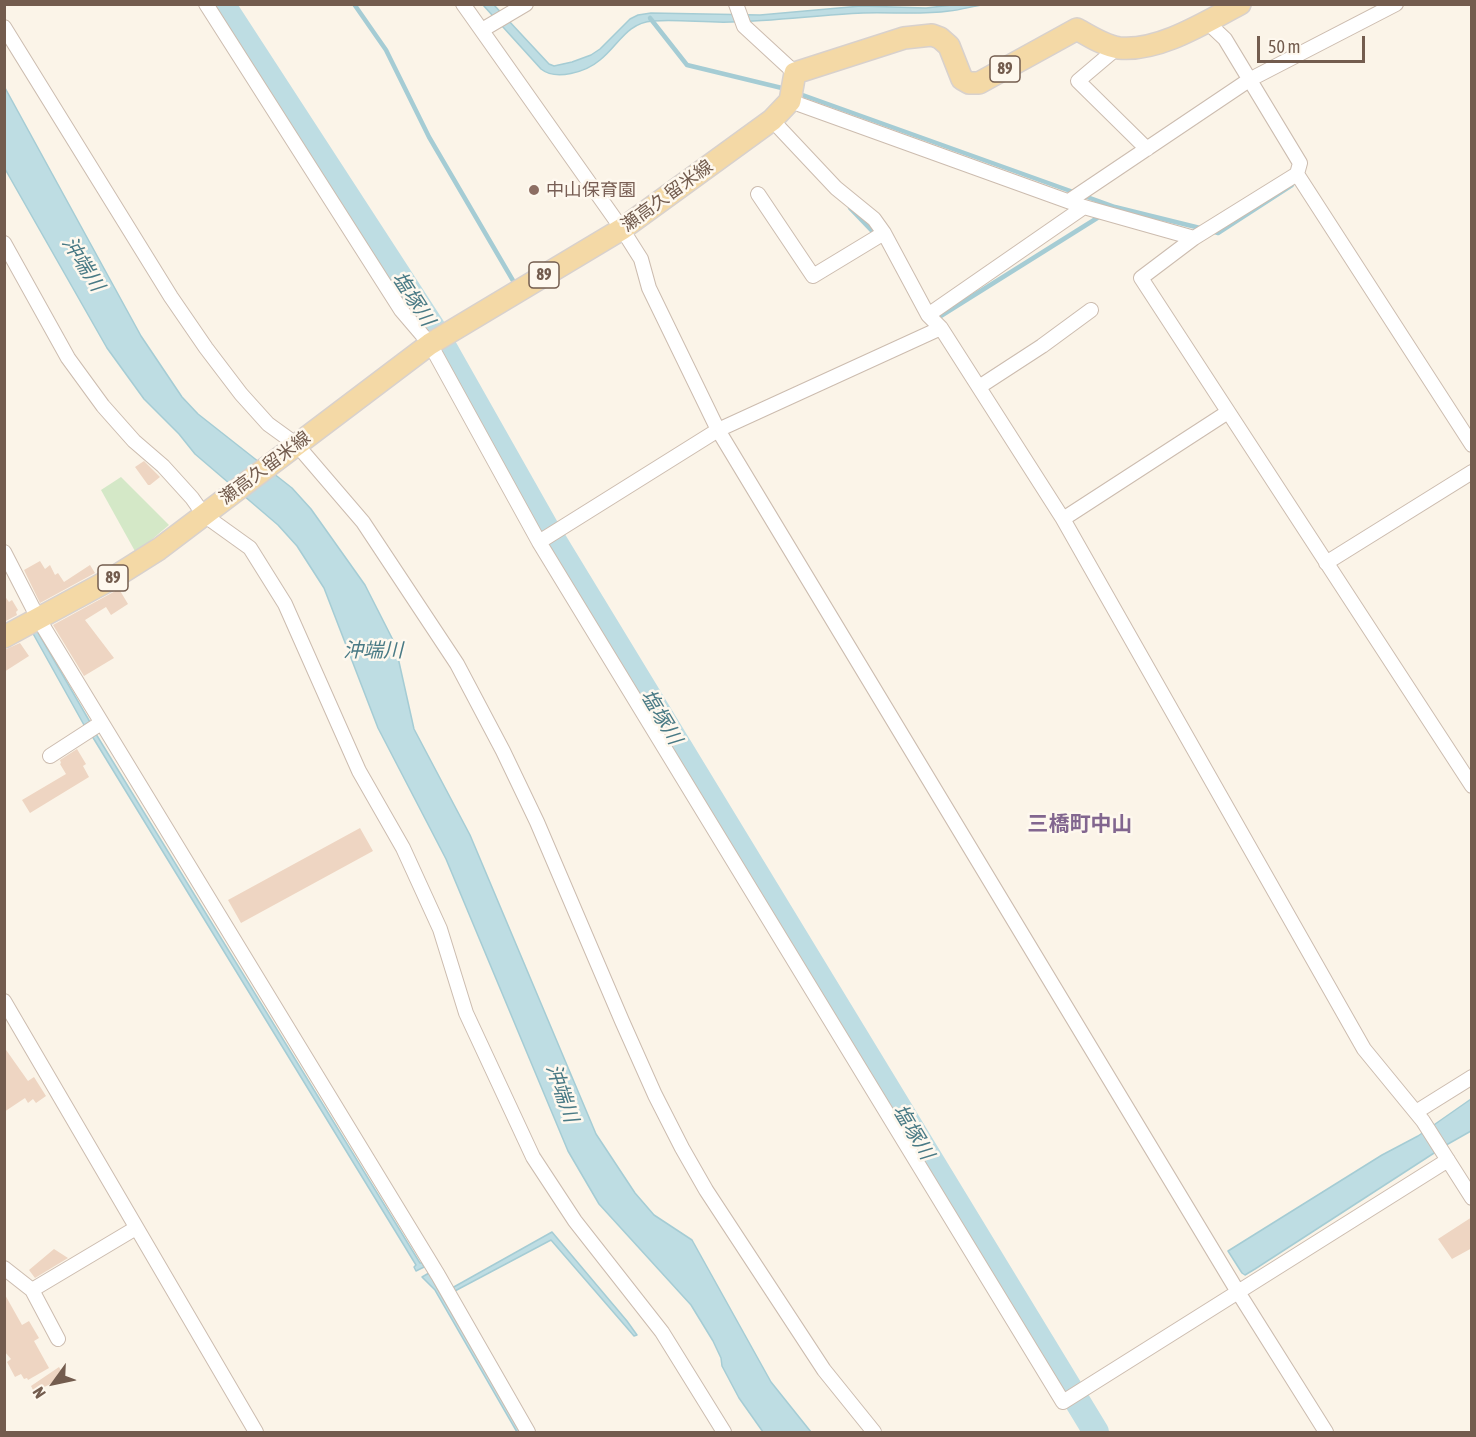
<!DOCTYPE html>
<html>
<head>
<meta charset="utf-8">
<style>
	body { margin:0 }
	#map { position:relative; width:1476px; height:1437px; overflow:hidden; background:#fbf4e8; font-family:"Asap Condensed",sans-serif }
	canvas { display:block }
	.frame { position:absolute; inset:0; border:6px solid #735c4e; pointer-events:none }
	.north { position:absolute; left:24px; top:1353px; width:60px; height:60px; -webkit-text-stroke:4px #fef8ee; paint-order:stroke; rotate:237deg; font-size:16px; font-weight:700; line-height:24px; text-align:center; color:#735c4e }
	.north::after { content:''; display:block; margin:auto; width:21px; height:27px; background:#735c4e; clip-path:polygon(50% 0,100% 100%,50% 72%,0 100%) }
	.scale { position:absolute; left:1257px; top:36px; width:108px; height:27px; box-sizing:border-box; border:3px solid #735c4e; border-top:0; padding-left:8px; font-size:18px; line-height:21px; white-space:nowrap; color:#735c4e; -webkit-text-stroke:4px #fef8ee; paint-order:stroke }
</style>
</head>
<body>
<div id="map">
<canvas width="1476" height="1437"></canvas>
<div class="frame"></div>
<div class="north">N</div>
<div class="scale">50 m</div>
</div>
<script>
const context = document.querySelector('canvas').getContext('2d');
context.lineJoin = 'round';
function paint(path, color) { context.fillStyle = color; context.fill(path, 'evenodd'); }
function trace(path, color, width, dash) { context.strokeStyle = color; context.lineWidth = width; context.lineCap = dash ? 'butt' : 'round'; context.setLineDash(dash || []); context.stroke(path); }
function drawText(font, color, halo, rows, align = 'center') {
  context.font = font + ' "Asap Condensed","Noto Sans JP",sans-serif'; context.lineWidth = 5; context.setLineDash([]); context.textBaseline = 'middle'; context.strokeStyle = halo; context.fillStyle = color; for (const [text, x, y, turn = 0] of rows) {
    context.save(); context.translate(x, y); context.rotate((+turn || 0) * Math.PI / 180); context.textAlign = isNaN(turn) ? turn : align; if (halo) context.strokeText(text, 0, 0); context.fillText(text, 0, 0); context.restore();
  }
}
paint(new Path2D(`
	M121,477L169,525L136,553L101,490Z`), '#d4e8c7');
const water = new Path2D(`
	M483,5H494L549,64L554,66L572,62L591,55L600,49L630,19L638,15L651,13L760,15L861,6L926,8L952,5H981C970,7 960,10 949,11C921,15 892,12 863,13C819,15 775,21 731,22C705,23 679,19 653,21C626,23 619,45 600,60C586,72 556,81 541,69Z
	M4,86L141,336L182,397L198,414L292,488L311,509L365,585L395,644L414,729L470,835L596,1134L635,1193L654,1215L692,1240L771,1382L811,1432H763L739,1398L722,1366L721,1358L713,1341L691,1305L599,1204L568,1151L446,859L378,728L324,588L297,546L278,525L195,454L179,434L144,399L107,348L5,169Z
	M36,629L90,722L84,725L31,630Z
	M96,734L420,1263H422L424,1267L416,1271L414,1267L416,1265L92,736Z
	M1471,1099V1131L1448,1144L1255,1269L1245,1275L1242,1273L1228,1251L1382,1155L1418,1136Z
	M552,1232L627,1321L637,1335L634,1336L551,1240L453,1292L452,1288Z
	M429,1273L437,1288L521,1432H517L435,1290L422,1277Z`);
paint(water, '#bedde3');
trace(water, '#a5ccd4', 1.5);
trace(new Path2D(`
	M354,4L386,50L429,137L515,284L516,283
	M650,18L687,65L786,89
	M797,93L1115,207L1204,229
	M850,208L875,234
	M1212,231L1218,233L1292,185
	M936,319L1102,215`), '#a5ccd4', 4.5);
trace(new Path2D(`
	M222,4L434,330L546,528L1096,1432`), '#bedde3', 26);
paint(new Path2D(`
	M144,461L160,477L150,485H148L135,467Z
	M40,561L45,569L50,565L55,575L58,573L64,582L90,565L95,573L40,603L24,570Z
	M119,589L128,604L111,615L106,607L85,620L114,658L84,676L53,625Z
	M4,595L9,602L12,600L18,610L16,612L17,615L4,622Z
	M20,643L29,656L4,672V650Z
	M77,749L86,764L83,766L89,777L30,813L22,800L66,774L60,764L61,763L60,760Z
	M360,828L373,851L241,923L228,900Z
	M4,1047L28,1081L34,1077L46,1096L36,1103L33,1099L28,1103L25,1098L4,1112Z
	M1472,1217V1248L1452,1259L1438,1239Z
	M54,1249L68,1258L35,1278L29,1270Z
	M4,1293L22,1325L29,1321L39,1338L34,1341L49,1368L28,1380L27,1378L24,1379L21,1374L15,1377L7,1362L11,1359L4,1351Z
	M59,1367L65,1377L34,1392L31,1386Z`), '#eed5c2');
const minor = new Path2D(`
	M206,4L401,310L430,344L539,542
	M463,4L622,229L641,259L649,288L718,430L1238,1292L1326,1432
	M736,4L744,26L795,73
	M1207,22L1225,39L1300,163L1297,174L1194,238L1141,278L1472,786
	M4,27L171,297L206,348L241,394L268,424L297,445L363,522L457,664L503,751L537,822L622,1021L655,1095L682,1148L706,1190L824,1370L874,1432
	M482,30L526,4
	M1117,48L1078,81L1147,149
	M790,101L1084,207L1194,238
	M772,120L836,188L874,219L884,233L928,315L941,328L1063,519L1364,1049L1423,1121L1472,1198
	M1297,174L1472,445
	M758,194L813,276L884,233
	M1069,201L1249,80L1396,4
	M4,243L68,358L103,406L134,441L163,466L192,498L204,515L250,548L285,604L359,771L403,848L440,929L466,1013L533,1157L575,1221L662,1332L724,1432
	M928,315L1084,207
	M941,328L718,430L539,542L1063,1402L1448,1160
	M979,387L1042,346L1091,310
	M1063,519L1228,412
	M4,552L38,618L438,1275L528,1432
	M1326,563L1472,472
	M50,756L101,723
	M4,1001L256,1432
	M1416,1112L1472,1077
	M4,1268L32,1290L136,1228
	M32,1290L58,1339`);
const primary = new Path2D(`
	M4,637L113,578L159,549L430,344L622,229L772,120L790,101L795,73L904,38L932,35L940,38L949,46L962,79L969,83H979L1077,29C1089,36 1105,46 1119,48C1159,52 1206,22 1240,4`);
trace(minor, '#ccbcaf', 16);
trace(primary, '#d8d1cd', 24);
trace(minor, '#fff', 14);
trace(primary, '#f4d9a6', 21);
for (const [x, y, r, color] of [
	[534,190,6,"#8d6e63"]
]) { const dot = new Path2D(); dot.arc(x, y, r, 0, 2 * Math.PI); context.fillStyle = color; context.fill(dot); trace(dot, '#fef8ee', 2); }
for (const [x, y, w] of [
	[1005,69,30],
	[544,275,30],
	[113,578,30]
]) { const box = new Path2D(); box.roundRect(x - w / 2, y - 13, w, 26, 4.5); context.fillStyle = '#fef8ee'; context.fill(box); trace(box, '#735c4e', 1.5); }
drawText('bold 16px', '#735c4e', null, [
	["89",1005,69],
	["89",544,275],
	["89",113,578]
]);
drawText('18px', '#785e54', '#fef8ee', [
	["中山保育園",546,190]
], 'left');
drawText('18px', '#735c4e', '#fef8ee', [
	["瀬高久留米線",667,196,-36],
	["瀬高久留米線",265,468,-37]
]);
drawText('italic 20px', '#497a85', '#fef8ee', [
	["沖端川",83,264,58],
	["塩塚川",413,299,57],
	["沖端川",373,651],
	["塩塚川",661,717,59],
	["沖端川",562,1093,71],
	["塩塚川",913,1132,59]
]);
drawText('bold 21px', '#82668f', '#fef8ee', [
	["三橋町中山",1080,824]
]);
</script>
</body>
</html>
